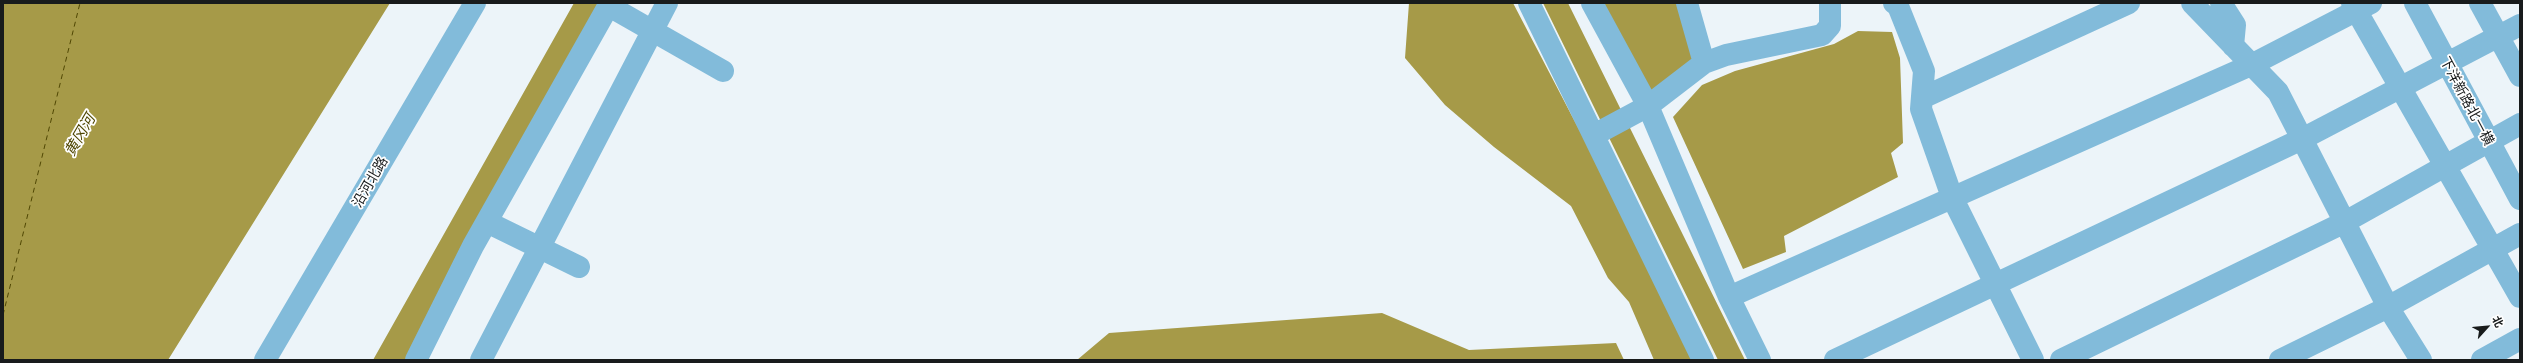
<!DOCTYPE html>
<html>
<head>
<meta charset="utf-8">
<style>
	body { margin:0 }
	#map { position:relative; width:2523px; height:363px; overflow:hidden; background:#ecf4f9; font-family:Ubuntu,"Noto Sans SC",sans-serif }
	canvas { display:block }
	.frame { position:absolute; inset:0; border:4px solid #181b1c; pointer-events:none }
	.north { position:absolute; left:2467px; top:307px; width:40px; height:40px; -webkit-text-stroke:3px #fff; paint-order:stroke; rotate:63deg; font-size:11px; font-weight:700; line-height:16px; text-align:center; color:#181b1c }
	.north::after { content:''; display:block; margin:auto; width:14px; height:18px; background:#181b1c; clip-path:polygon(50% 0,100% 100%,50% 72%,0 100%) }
</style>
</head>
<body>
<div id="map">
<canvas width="2523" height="363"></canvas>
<div class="frame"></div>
<div class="north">北</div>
</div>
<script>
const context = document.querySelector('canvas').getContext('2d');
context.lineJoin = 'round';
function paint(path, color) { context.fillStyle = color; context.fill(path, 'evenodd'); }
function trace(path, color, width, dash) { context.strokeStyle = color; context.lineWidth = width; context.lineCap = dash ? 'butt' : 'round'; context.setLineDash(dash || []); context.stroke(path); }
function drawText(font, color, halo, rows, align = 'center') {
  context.font = font + ' Ubuntu,"Noto Sans SC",sans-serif'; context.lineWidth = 3.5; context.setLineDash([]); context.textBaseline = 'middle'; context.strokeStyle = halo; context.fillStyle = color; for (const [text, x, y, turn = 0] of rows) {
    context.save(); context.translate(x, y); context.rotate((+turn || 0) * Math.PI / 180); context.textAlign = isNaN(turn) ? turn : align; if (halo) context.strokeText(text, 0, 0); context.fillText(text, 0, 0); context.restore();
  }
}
paint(new Path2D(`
	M3,3H390L168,360H3Z
	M574,3H598L407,360H373Z
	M1409,3H1513L1620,208L1695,360H1654L1629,302L1608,278L1571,206L1494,147L1445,105L1405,58Z
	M1543,3H1568L1745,360H1718Z
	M1597,3H1678L1693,61L1655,92H1646Z
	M1858,31L1892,32L1900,58L1903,143L1891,153L1898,177L1784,236L1786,252L1743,269L1673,117L1702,85L1735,71L1834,44Z
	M1382,313L1469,350L1616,343L1624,360H1077L1109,333Z`), '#a69a48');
trace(new Path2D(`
	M3,315L80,3`), '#504703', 1, [5, 4]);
trace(new Path2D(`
	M1529,3L1703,360
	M1592,3L1648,106L1729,297L1760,360
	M1687,3L1704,63
	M1894,3L1898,6L1924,71L1921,109L1952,197L2033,360
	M2192,3L2278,92L2388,307L2421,360
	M2221,3L2235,25L2233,46
	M2352,3L2520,297
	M2415,3L2520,199
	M2480,3L2520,76
	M609,6L723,71
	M1922,98L2129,3
	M1594,135L1648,106L1704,63L1726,55L1822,35L1830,26V3
	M487,222L579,267
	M1729,297L2251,65L2371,3
	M265,360L475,3
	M416,360L473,246L610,3
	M481,360L667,3
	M1835,360L2302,139L2520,25
	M2061,360L2345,222L2520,124
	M2280,360L2388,307L2520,234
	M2482,360L2520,339`), '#82bbda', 22);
drawText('14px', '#181b1c', '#fff', [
	["下洋新路北一横",2467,101,62],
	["沿河北路",370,182,-60]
]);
drawText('italic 15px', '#504703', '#fff', [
	["黄冈河",80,135,-60]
]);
</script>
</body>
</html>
